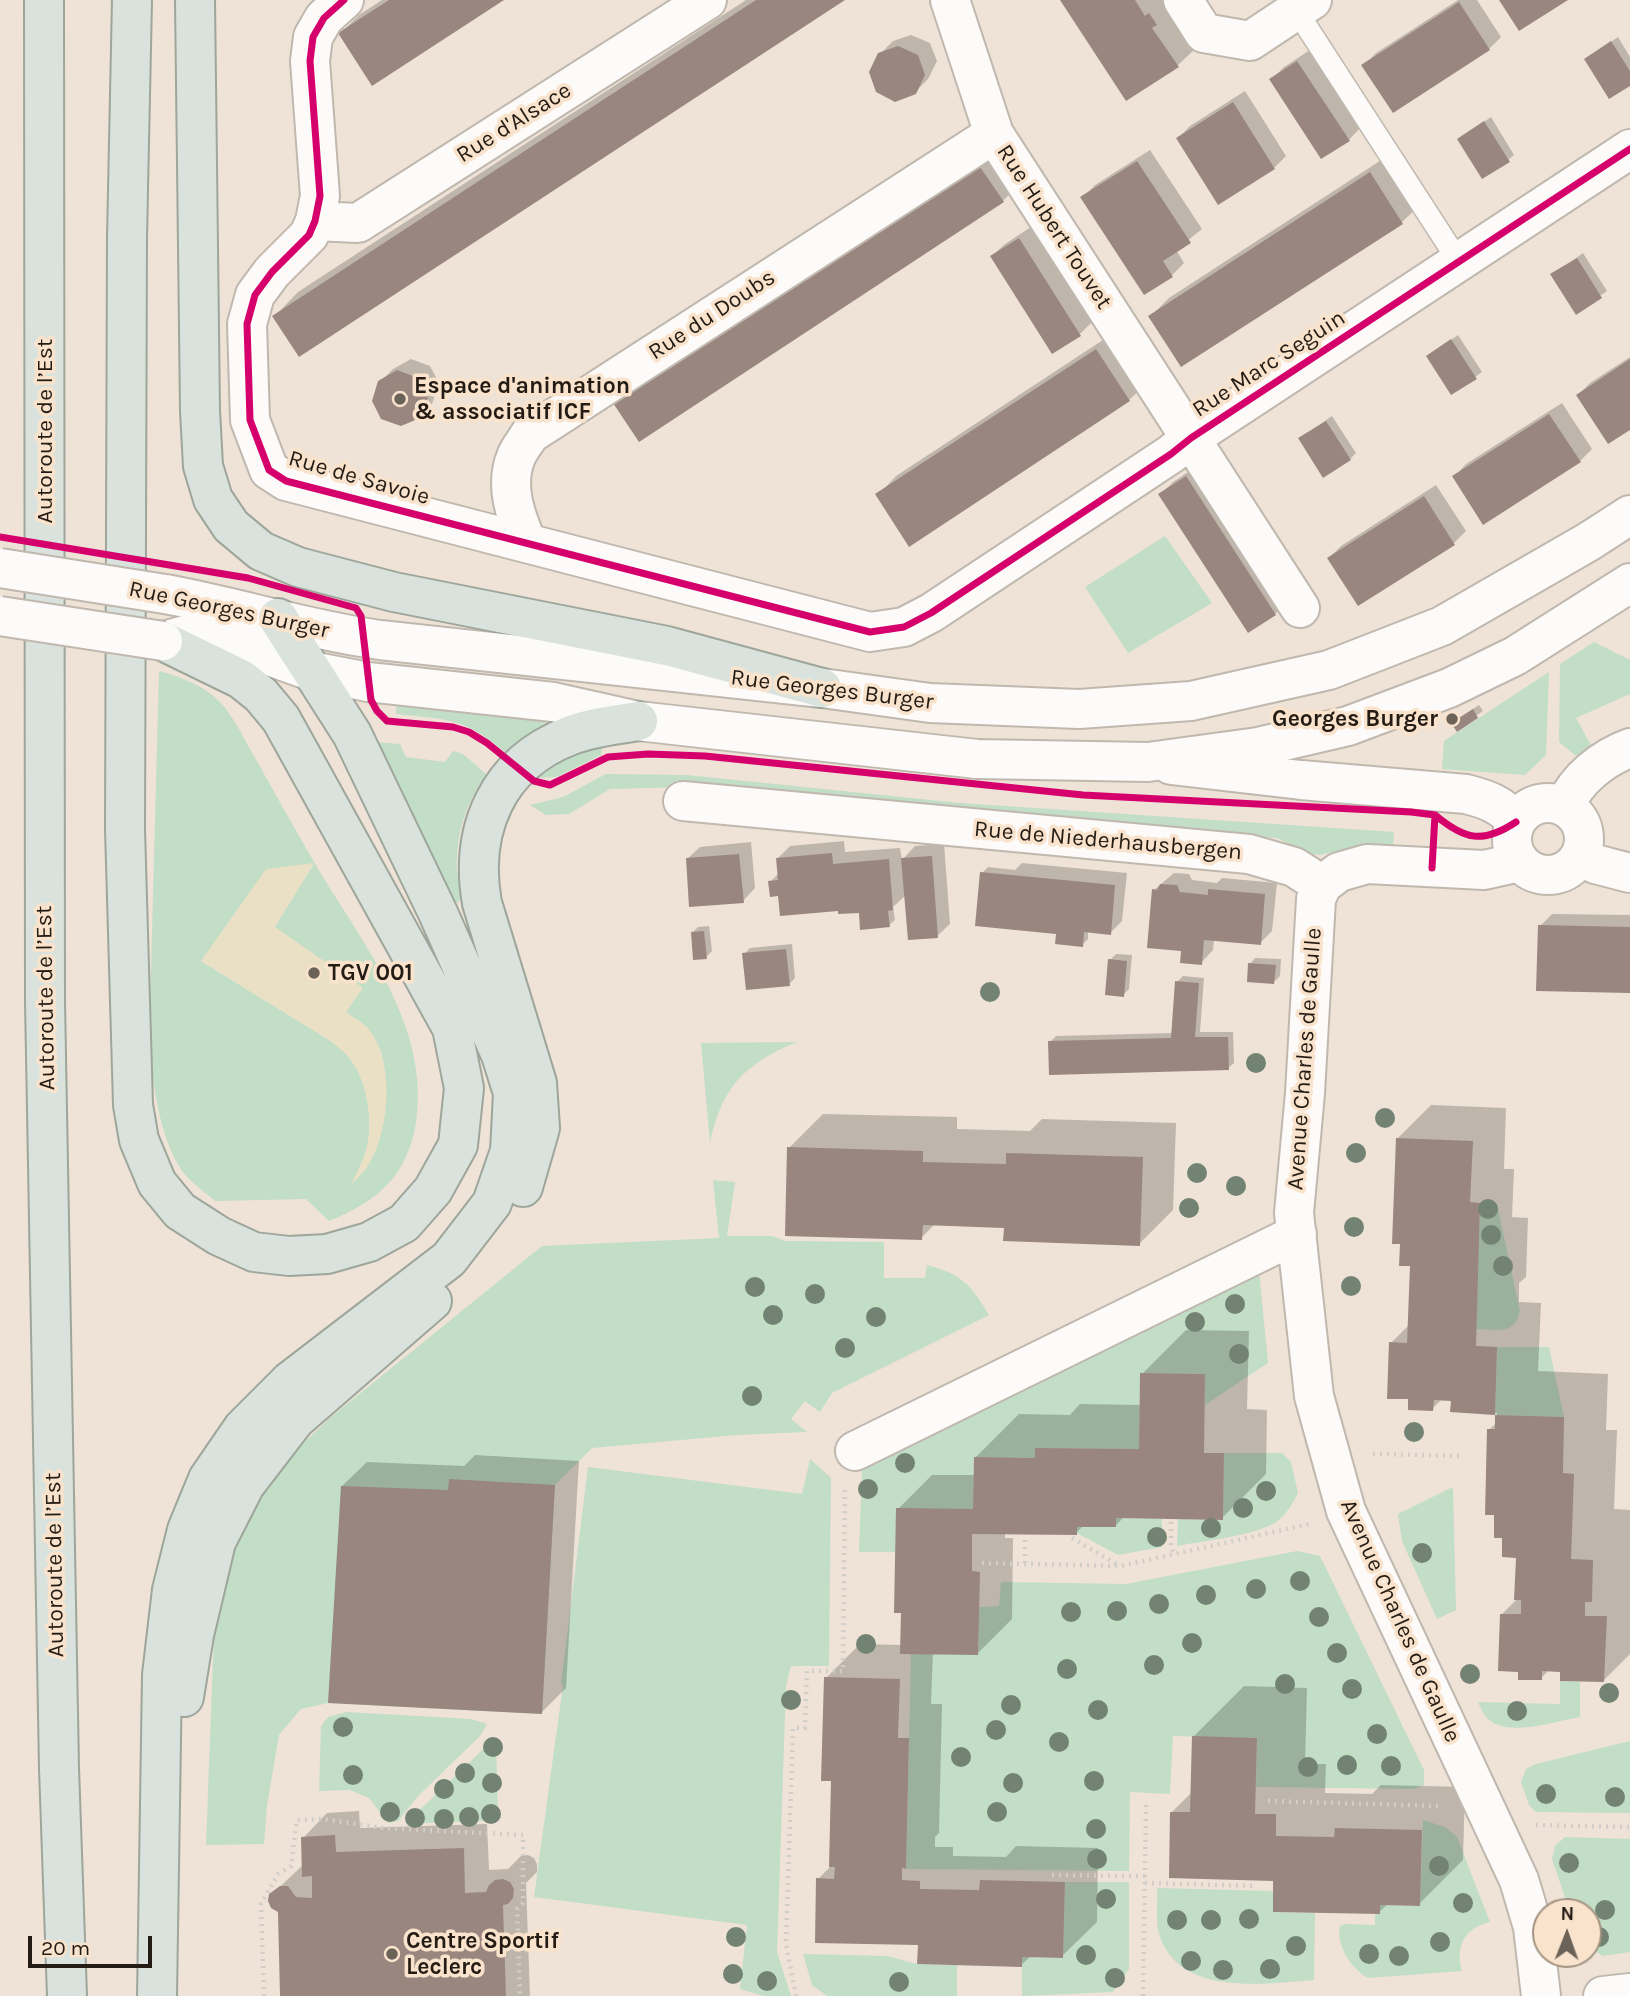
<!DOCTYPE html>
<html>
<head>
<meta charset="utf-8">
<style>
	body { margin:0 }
	#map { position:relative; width:1630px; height:1996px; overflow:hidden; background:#eee3d6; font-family:Karla,sans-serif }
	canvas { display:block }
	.north { position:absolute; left:1532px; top:1898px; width:70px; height:70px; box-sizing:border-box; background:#f9e3cc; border:2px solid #a49382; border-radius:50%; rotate:1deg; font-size:19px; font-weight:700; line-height:28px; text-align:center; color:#241c14 }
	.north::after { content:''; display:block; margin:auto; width:24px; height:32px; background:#6b6258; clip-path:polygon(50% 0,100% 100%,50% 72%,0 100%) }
	.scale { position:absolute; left:28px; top:1936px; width:124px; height:32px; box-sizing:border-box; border:4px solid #241c14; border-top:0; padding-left:9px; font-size:21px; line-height:24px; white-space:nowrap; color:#241c14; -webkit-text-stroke:5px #f9e3cc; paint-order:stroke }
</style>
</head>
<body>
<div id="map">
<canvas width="1630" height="1996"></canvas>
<div class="north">N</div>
<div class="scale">20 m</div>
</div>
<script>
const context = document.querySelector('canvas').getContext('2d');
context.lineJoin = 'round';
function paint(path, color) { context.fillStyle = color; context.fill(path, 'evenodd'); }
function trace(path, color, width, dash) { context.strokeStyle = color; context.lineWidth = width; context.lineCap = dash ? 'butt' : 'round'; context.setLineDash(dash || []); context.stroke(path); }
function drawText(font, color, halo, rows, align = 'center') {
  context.font = font + ' Karla,sans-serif'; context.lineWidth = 7; context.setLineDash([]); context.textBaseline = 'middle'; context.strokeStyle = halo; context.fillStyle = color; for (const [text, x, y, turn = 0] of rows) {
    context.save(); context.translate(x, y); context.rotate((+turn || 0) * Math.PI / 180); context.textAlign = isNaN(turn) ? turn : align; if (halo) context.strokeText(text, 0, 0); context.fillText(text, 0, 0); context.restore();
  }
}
paint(new Path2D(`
	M1165,536L1212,603L1128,653L1085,587Z
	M1594,642L1630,660V694L1576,718L1591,745L1576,756L1559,742L1560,664Z
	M159,671C181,677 203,685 220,702C234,717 244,739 254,756C274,792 294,827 314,862C361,942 431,1025 416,1123C407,1176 378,1201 329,1221L306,1199L215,1201C205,1192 190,1182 182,1171C158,1133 154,1087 149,1044ZM314,864L274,927L346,1012L367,1028L381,1051L385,1077V1113L353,1182C357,1172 363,1162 366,1152C374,1122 368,1077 346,1054C341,1049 335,1045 329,1040L201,961Z
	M1549,672L1546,755L1525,775L1442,769L1444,741Z
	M397,697L550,719L506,753C496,745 485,736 474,730C450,717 422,717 396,714Z
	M375,742L400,744L406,757L445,762L453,751L463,754L487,775C465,801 456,836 457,870C458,881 464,894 458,903L454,902Z
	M602,748L601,755L556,777L536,778C556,762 576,753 602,748Z
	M606,774L687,775L960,803L1394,832L1393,845H1362L1320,855L1306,853L1277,838L908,811L686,787L610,789L569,814L546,815L530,805L563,797Z
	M797,1042C745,1063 721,1088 710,1143L701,1043Z
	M713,1180L735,1182L727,1236H772L785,1241L884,1242V1278H925L927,1265C962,1274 971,1285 989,1315L832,1393L820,1412L805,1401L791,1419L807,1432L737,1435L592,1448L555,1485L542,1714L328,1703L301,1709L279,1735L267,1805L264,1844L206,1845L215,1607L230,1548L259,1494L293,1453L331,1417L542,1246L719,1238Z
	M1480,1203L1497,1204L1520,1311C1514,1336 1497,1329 1476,1329Z
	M1259,1270L1268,1363L1205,1405V1374L1140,1373L1139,1449L1035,1448V1458L974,1457L973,1509L896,1552H859L862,1467Z
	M1497,1347H1549L1564,1417L1495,1415Z
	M1224,1453H1282L1291,1462L1298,1493C1293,1503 1288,1512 1279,1520C1261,1535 1202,1541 1177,1546L1178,1519L1223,1520Z
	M810,1459L831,1478L829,1666H791L786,1686L777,1952L791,1996H764L740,1989L747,1925L534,1897L563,1685L561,1684L588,1467L802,1494Z
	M1453,1487L1456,1610L1437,1619L1402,1541L1398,1514Z
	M1116,1518L1162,1519V1547L1118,1555L1077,1533V1527H1115Z
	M1297,1551L1320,1556L1424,1770V1785L1414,1789L1256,1787L1257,1738L1173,1736L1170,1794L1130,1792L1129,1871L906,1869L911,1654H978L979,1607L999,1606L1001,1582L1126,1584Z
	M1560,1681L1580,1682V1717C1555,1721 1505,1739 1486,1717C1483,1713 1480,1707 1478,1702L1560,1704Z
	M346,1712L471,1719L487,1724L480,1736L418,1796L398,1821L388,1823L369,1798L350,1790L319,1791L321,1726L328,1717Z
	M496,1737L498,1820L405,1824Z
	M1630,1741V1813L1536,1812L1529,1805L1521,1782L1526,1769L1536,1764Z
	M1423,1820L1445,1827L1457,1837L1490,1922C1464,1928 1455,1947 1462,1971L1368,1978C1351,1968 1336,1946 1340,1926L1345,1924L1375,1925V1914H1380V1905L1420,1906Z
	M1565,1837L1630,1839V1952L1603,1956L1588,1947V1912H1570L1552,1859L1555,1846Z
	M1065,1882H1129V1969L1113,1992L1022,1996V1957L1063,1958Z
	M1157,1888L1273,1891V1912L1315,1913L1314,1980C1262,1984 1181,1996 1160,1937C1155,1923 1158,1903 1157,1888Z
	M803,1954L887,1956L917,1964L957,1965V1996H827L812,1985Z`), '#c2dec6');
paint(new Path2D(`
	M314,863L275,927L363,988L346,1012C353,1017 362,1022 368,1028C395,1060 390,1130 369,1164C365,1172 357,1178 351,1185C356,1175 361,1164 365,1154C375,1124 368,1078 346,1054C342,1049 335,1045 329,1040L201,961L266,869Z`), '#eae0c6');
paint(new Path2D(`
	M382,0H501L341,33L359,15Z
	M746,0H842L274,317L298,292Z
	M1063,0H1171L1196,48L1177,66Z
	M1458,0H1477L1501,37L1489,49L1364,65L1376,53Z
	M911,35L930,43L937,61L928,79L915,92L880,54L893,41Z
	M1618,37L1630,57V84L1586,59Z
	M1310,50L1361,127L1349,140L1272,79L1284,67Z
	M1245,91L1286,156L1274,168L1178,138L1190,126Z
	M1491,117L1514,155L1508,160L1459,139Z
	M995,143L1021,182L1003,201L613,400Z
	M1150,150L1202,229L1176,250L1184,263L1172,275L1145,293L1082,198L1095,185Z
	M1389,155L1421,204L1402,222L1182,365L1151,316L1169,298Z
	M1031,227L1092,322L1079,335L992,256L1005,244Z
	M1583,253L1607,291L1577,312L1553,275Z
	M1115,332L1148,382L1129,400L878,495L896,476Z
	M1458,335L1482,372L1452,393L1428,356Z
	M1630,357V428L1578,395L1590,383Z
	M411,359L430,366L439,383L432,404L419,416L380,382L393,369Z
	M1562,403L1592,449L1580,461L1454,477L1466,464Z
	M1332,416L1356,453L1350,459L1300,438Z
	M1199,465L1287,602L1275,614L1161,494L1173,482Z
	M1436,485L1466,531L1453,544L1329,558L1341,546Z
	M1479,705L1483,711L1457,729L1459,718Z
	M844,841L845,852L900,848L902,860L915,846L944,844L950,924L937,936L906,895L893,907L895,920L889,925L864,911L839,909L780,894L770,882L779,873L778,858L790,846Z
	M751,842L755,888L743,901L687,859L700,847Z
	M1022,863L1127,873L1122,921L1110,933L1088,931V939L1082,945L1058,932L982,873L988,867L1015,870Z
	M1174,873L1189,874L1192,880L1217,883L1222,878L1277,883L1272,931L1260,943L1214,939L1213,950L1201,963L1183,950L1154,890Z
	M1552,914L1630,915V992L1540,926Z
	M709,926L712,951L706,957L693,932L698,927Z
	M792,944L795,978L789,984L744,954L750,948Z
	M1116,954L1132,955L1129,989L1123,995L1110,960Z
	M1255,958L1281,959L1280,976L1274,982L1250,964Z
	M1183,976L1204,978L1200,1032H1233L1234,1063L1228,1068L1050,1042L1056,1036L1173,1033L1177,982Z
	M1431,1105L1506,1108L1504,1169H1514L1512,1217L1528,1218L1526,1277L1519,1283V1302L1541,1303L1538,1371L1608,1374L1606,1430H1617L1614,1509L1630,1510V1654L1604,1680L1550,1669L1541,1678L1520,1670L1502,1614L1516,1600L1517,1556L1504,1536L1489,1430L1497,1422V1413L1452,1411V1399L1443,1398L1432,1409L1410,1398L1391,1343L1410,1324L1412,1265L1397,1139Z
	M823,1114L957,1117V1129L1030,1131L1042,1119L1176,1123L1173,1210L1139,1244L1005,1227L935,1224L921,1238L789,1148Z
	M1186,1330L1249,1331L1247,1409L1267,1410L1266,1474L1222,1518L1124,1517L1115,1526L1084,1525L1076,1533L1005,1532V1538H1013L1012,1619L978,1653L933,1652L931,1704H942L939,1833L935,1837V1847H953V1856L1006,1857L1016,1846L1098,1848L1097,1922L1062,1956H1031L1021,1965L920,1943L818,1879L831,1866L833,1779L826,1678L860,1644L902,1645L898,1509L932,1475H975V1458L1019,1414L1070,1415L1080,1404L1141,1405L1142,1374Z
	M475,1455L579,1461L566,1688L542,1712L342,1486L367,1462L464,1466Z
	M1244,1686L1307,1688L1305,1764H1326L1325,1793L1372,1794L1381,1785L1465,1787L1463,1860L1419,1904H1388L1379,1912L1276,1876L1172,1812L1192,1792L1193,1737Z
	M359,1811L360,1828L487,1824L489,1870L508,1869L521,1856L528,1855L534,1858L537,1864V1872L526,1883L530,1996H282L279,1911L271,1895L303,1865V1838L327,1813Z`), '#0003');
paint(new Path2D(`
	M389,0H504L372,86L338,33Z
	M756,0H845L299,357L272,316Z
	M1060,0H1135L1145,16L1149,13L1157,25L1152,28L1179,67L1126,101Z
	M1499,0H1568L1519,31Z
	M1459,2L1490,50L1393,113L1361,65Z
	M1611,41L1630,71V86L1609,99L1584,59Z
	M898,46L918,55L925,75L916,94L895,102L876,92L869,72L878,53Z
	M1297,61L1350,141L1321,159L1269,79Z
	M1233,102L1275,169L1218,205L1176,138Z
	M1484,121L1510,162L1482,179L1457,139Z
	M976,161L1004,202L639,442L611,400Z
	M1137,161L1191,243L1163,261L1173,277L1144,295L1080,197Z
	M1370,172L1403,224L1181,367L1148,316Z
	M1019,238L1081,336L1052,354L990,256Z
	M1577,258L1602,298L1576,315L1550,274Z
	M1451,339L1477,379L1451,395L1426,356Z
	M1096,349L1130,401L909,547L875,494Z
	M1630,359V430L1608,444L1576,395Z
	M397,370L418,378L428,397L420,418L401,426L381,419L372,401L378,381Z
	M1549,414L1581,462L1483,525L1452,476Z
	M1326,421L1351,460L1323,478L1298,438Z
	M1186,476L1276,615L1248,633L1158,494Z
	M1424,496L1455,545L1358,606L1327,558Z
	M1473,709L1478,718L1457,732L1451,723Z
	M832,853L833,864L889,859L893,910L888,911L890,927L860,930L859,913L838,914V911L780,916L778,896L770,897L768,881L778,880L776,858Z
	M739,854L744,903L689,907L686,858Z
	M932,856L938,938L908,940L901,858Z
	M980,872L1115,885L1111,935L1084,932L1083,947L1055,944L1056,934L975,926Z
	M1160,884L1177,885L1180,892L1208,895V889L1265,894L1261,945L1204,940L1202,965L1180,963L1181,951L1147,948L1152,889L1157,890Z
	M1538,925L1630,927V993L1536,991Z
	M704,931L707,959L693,960L691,932Z
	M786,949L790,986L746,990L742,953Z
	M1108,959L1127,961L1124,997L1105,995Z
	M1248,963L1276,965L1274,984L1247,982Z
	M1175,981L1199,983L1195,1037H1228L1229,1070L1049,1075L1048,1041L1171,1038Z
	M1396,1138L1473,1141L1470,1202L1480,1203L1476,1346L1497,1347L1495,1415L1450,1412L1451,1401L1434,1400L1433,1411L1408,1410V1399H1387L1389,1342L1407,1343L1410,1266H1399L1400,1244H1392Z
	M787,1147L923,1151V1162L1006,1164V1153L1143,1157L1140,1246L1003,1241L1004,1228L923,1225L922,1240L785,1236Z
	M1140,1373L1205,1374L1204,1453H1224L1223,1520L1116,1518V1527H1077V1535L972,1534V1571L980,1572L978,1655L900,1654L901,1613H894L896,1508L973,1509L974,1457L1035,1458V1448L1139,1449Z
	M1495,1415L1564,1417L1563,1473L1574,1474L1571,1559L1593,1560L1592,1602H1585V1616H1607L1604,1682L1560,1681V1672L1542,1671V1680H1518V1672L1498,1671L1500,1614H1521V1600H1514L1516,1558L1502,1557V1538H1494V1515H1485L1487,1429H1495Z
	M449,1479L555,1485L542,1714L328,1703L341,1486L448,1490Z
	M824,1677L900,1679L898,1738H909L906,1869L902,1868V1880L920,1881V1889L979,1890L980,1880L1065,1882L1063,1958L1022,1957V1967L917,1964L918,1945L815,1943L816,1878L834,1879L835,1867H829L831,1781H821Z
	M1192,1736L1257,1738L1255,1814H1276V1836L1334,1837L1335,1828L1422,1830L1420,1906L1380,1905V1914L1273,1912V1881L1169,1878L1170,1812H1190Z
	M335,1835L336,1852L464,1848L465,1893L486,1892L489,1885L495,1880L503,1879L510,1882L514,1889L513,1898L508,1904L503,1905L506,1996H280L278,1912L271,1908L268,1901L269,1894L280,1886H288L296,1897L312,1898V1876L302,1877L301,1837Z`), '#98867f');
const service = new Path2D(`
	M1296,10L1459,262`);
const minor = new Path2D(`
	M344,0L324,18L313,37L310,61L320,196L315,221L309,235L272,272L255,295L247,324L250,420L269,470L286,481L870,632L904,627L931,613L1171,454L1191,438L1630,149
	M950,0L994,134L1300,608
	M1183,0L1204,33L1250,41L1312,0
	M315,221L358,223L707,0
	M527,543C516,517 504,486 516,457C519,449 526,441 530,434L994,134
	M1171,765L1301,780L1466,794C1486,799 1503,805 1516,822
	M683,801L1249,854L1294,867L1322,885L1339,872L1367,864L1484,870L1520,862
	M1512 839a36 36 0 1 1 72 0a36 36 0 1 1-72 0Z
	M1565,806C1576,779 1603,758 1630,748
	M1580,855L1595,864L1630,873
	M1322,885L1316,899L1305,1093L1294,1213L1314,1396L1346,1511L1519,1880L1533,1927L1541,1996
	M855,1451L1297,1234
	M1603,1996L1630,1993`);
const tertiary = new Path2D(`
	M165,594C237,607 308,630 380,640L822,688L930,703L1079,709L1191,701L1329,670L1442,626L1588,542L1630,515
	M163,641L186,635L261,653L311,671L368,682L553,702L638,721L977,759L1148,762L1258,747L1348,726L1449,688L1515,656L1630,583`);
const trunk = new Path2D(`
	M44,0L45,1001L59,1768L67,1996
	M132,0L127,238L125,829L133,1105L139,1140L157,1183L180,1211L219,1236L254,1252L289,1256L327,1254L369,1242L404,1223L433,1190L458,1145L464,1088L452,1028L281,719L261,695L241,679L163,641
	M195,0L200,411L203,466L213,499L231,526L261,551L298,567L394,592L667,646L822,688
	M523,1187L540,1128L537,1083L482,903C469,830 497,764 569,736C591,727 616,725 638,721
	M184,1697L194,1635L216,1542L245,1485L295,1420L432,1301
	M157,1996L162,1675L172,1590L187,1530L208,1479L243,1428L290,1381L449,1259L492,1203L510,1151L513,1093L501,1055L438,913L352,734L278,618`);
trace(service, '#c0b8ae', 24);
trace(minor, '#c0b8ae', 42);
trace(tertiary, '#c0b8ae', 42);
trace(trunk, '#9ea69b', 42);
trace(new Path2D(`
	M1373,1454L1464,1456
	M1171,1522V1547L1175,1556
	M1072,1538L1120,1566
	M1025,1540V1564
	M982,1563L1121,1566L1309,1524
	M1268,1801L1439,1806
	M1536,1825L1630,1827
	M1052,1875L1145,1876
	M1145,1883L1257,1886
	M264,1996L261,1904L278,1874L291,1866L297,1820L323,1819L384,1828L523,1835V1903L517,1909L520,1996
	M796,1996L786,1944L793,1728H805L807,1671H843L845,1489
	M1143,1996L1146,1803`), '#d1ceca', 4.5, [2, 5]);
trace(service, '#fcfbf9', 21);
trace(minor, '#fcfbf9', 38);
trace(tertiary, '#fcfbf9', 38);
trace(trunk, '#d9e2dc', 38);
const tertiaryBridge = new Path2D(`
	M0,568L165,594
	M0,616L163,641`);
trace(tertiaryBridge, '#c0b8ae', 42, []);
trace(tertiaryBridge, '#fcfbf9', 38);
trace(new Path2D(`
	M344,0L324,18L313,37L310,61L320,196L315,221L309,235L272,272L255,295L247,324L250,420L269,470L286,481L870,632L904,627L931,613L1171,454L1191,438L1630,149
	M0,537L248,578L356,608L361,616L371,700L377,711L387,721L453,727L469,732L487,743L534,781L550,785L608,757L648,754L705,756L1083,795L1411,812L1435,815
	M1432,868L1435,815C1465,840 1483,844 1516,822`), '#d6006c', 7);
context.fillStyle = '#738373';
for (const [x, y] of [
	[990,992],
	[1256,1063],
	[1385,1118],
	[1356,1153],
	[1197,1173],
	[1236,1186],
	[1189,1208],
	[1488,1209],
	[1354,1227],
	[1491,1235],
	[1503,1266],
	[1351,1286],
	[755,1287],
	[815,1294],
	[1235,1304],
	[773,1315],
	[876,1317],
	[1195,1322],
	[845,1348],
	[1239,1354],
	[752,1396],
	[1414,1432],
	[905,1463],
	[868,1489],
	[1266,1491],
	[1243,1508],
	[1211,1528],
	[1157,1537],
	[1422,1553],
	[1300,1581],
	[1256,1589],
	[1206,1595],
	[1159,1604],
	[1117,1611],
	[1071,1612],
	[1319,1617],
	[1192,1643],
	[866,1644],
	[1337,1653],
	[1154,1665],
	[1067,1669],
	[1470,1674],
	[1285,1684],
	[1352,1689],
	[1609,1693],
	[791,1700],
	[1011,1705],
	[1098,1710],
	[1517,1711],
	[343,1727],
	[996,1730],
	[1377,1734],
	[1059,1742],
	[493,1747],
	[961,1757],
	[1347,1765],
	[1391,1766],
	[1308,1767],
	[465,1773],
	[353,1775],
	[1094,1781],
	[492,1783],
	[1013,1783],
	[444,1789],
	[1546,1794],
	[1615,1797],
	[390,1812],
	[997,1812],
	[491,1814],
	[469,1817],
	[415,1818],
	[444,1819],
	[1096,1829],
	[1097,1859],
	[1569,1863],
	[1439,1866],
	[1106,1899],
	[1463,1903],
	[1605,1910],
	[1249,1919],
	[1177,1920],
	[1211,1920],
	[736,1937],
	[1599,1937],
	[1440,1942],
	[1296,1946],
	[1369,1954],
	[1086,1955],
	[1399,1956],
	[1191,1961],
	[1270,1969],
	[1223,1970],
	[733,1974],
	[1115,1978],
	[767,1981],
	[899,1982]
]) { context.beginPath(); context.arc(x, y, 10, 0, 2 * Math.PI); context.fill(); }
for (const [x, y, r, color] of [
	[400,399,7,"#6b6258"],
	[1452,719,7,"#6b6258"],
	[314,973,7,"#6b6258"],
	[392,1954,7,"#6b6258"]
]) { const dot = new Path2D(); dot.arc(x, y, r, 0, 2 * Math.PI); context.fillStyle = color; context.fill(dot); trace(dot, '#f9e3cc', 2.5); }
drawText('23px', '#241c14', '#f9e3cc', [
	["Rue d'Alsace",514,123,-32],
	["Rue Hubert Touvet",1054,227,57],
	["Rue du Doubs",712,315,-33],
	["Rue Marc Seguin",1269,364,-33],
	["Autoroute de l’Est",45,431,-90],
	["Rue de Savoie",359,478,16],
	["Rue Georges Burger",229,610,12],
	["Rue Georges Burger",832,690,7],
	["Rue de Niederhausbergen",1108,841,5],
	["Autoroute de l’Est",46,998,-91],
	["Avenue Charles de Gaulle",1305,1059,-86],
	["Autoroute de l’Est",55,1565,-91],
	["Avenue Charles de Gaulle",1400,1621,66]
]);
drawText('bold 23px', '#241c14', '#f9e3cc', [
	["Espace d'animation",414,386],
	["& associatif ICF",414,412],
	["Georges Burger",1438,719,"right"],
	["TGV 001",328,973],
	["Centre Sportif",406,1941],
	["Leclerc",406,1967]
], 'left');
</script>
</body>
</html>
